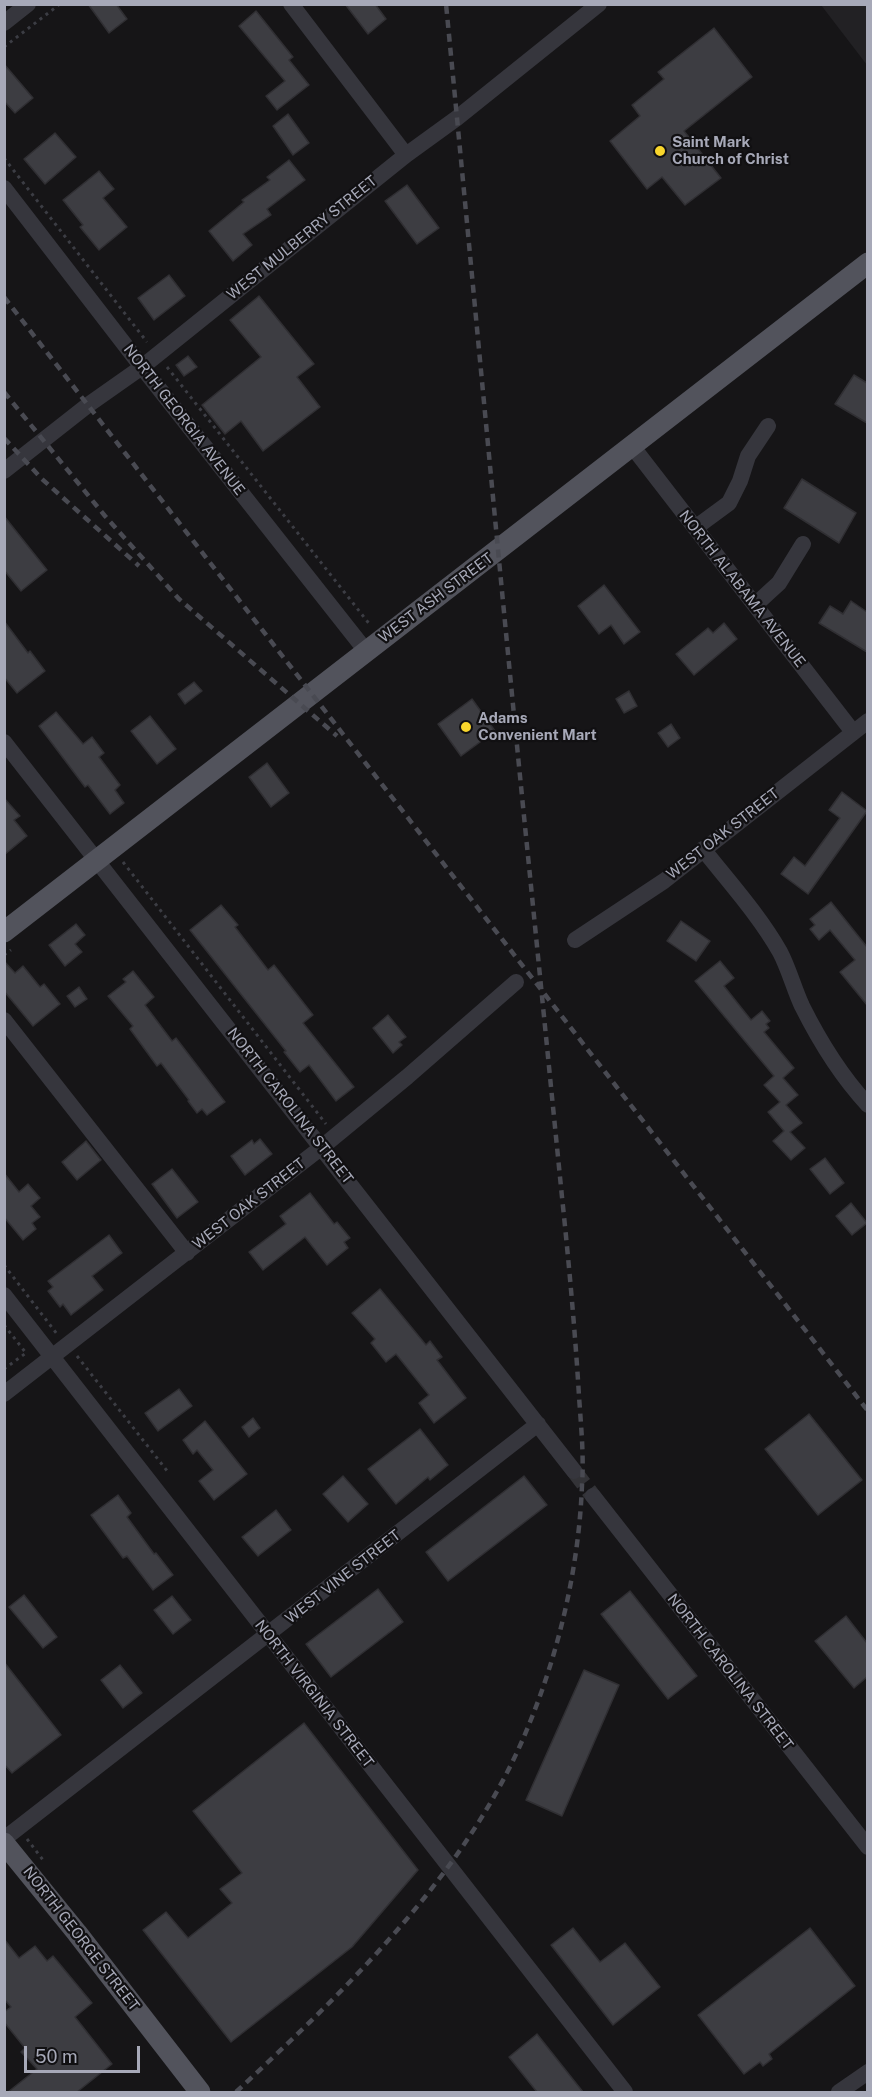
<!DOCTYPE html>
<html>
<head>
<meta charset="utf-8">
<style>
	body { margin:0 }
	#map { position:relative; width:872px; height:2097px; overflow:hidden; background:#161517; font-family:"Public Sans",sans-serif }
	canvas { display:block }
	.frame { position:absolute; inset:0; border:6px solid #a7a9b8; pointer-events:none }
	.scale { position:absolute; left:24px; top:2046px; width:116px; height:27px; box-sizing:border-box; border:3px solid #a7a9b8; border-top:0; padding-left:8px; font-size:18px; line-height:21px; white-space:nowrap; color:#a7a9b8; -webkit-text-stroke:4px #111012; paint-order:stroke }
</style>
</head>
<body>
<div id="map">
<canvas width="872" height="2097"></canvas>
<div class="frame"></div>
<div class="scale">50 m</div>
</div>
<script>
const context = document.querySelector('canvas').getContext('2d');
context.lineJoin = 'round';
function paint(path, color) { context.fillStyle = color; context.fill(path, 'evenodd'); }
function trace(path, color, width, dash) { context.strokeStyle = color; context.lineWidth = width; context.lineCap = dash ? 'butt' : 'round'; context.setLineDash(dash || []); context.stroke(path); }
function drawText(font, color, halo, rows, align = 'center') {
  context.font = font + ' "Public Sans",sans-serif'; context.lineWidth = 4.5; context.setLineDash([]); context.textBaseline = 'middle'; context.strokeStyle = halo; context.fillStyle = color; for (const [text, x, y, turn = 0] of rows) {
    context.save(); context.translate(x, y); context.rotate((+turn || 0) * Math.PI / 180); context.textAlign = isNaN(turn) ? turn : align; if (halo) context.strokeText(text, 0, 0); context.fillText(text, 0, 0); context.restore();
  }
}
paint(new Path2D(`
	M821,5H867V65Z`), '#222124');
const building = new Path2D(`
	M88,4H116L127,19L109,33Z
	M345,4H375L386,19L368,34Z
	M256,11L293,57L289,60L309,85L277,110L266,96L285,81L239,26Z
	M714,28L752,77L684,131L721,178L685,205L662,177L647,189L610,141L640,116L632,105L664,79L658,72Z
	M4,64L33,98L15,113L4,101Z
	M288,114L309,143L293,155L273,126Z
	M55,133L76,157L45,184L24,159Z
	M289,160L305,180L267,209L271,215L243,234L252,245L233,261L209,231L244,202L242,200L270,180L267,177Z
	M99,171L114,189L103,198L127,227L99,250L80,227L83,225L63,200Z
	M407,185L439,228L417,244L385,201Z
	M169,275L185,296L154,320L138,298Z
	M259,296L314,364L297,377L320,407L263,451L241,421L225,434L202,405L261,357L230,320Z
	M188,356L197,367L184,376L176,365Z
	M854,375L867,383V423L835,404Z
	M802,479L856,513L839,543L784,508Z
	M4,516L47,570L21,591L4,570Z
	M604,585L640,632L624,644L611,625L599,634L578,606Z
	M851,601L867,612V652L819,623L830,606L843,614Z
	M4,621L28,653L30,651L45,671L17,693L4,677Z
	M724,623L737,639L694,675L676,654L708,628L713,633Z
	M194,682L202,691L185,704L178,694Z
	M629,691L637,706L624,713L616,699Z
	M472,699L495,731L461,756L438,724Z
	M56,712L83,744L92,737L104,753L99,757L120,785L115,790L124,803L110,814L88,785L85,787L39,726Z
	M150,716L176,749L157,764L131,731Z
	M671,724L680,738L668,747L658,733Z
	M267,763L289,793L271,807L249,777Z
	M842,792L867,811L808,894L781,874L794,857L805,866L840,818L829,810Z
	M4,798L20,816L14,820L27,836L4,855Z
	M831,902L867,947V1005L840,972L855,960L830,930L819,940L810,929L815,925L810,919Z
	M221,905L238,925L235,927L268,970L274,965L313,1015L303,1023L354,1087L336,1101L309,1065L300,1072L284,1052L286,1051L190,930Z
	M681,921L710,941L696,961L667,941Z
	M76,924L85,935L75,944L82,952L65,966L49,945Z
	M4,961L15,973L23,966L40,987L44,984L60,1004L33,1026L4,991Z
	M720,961L734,978L724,986L751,1020L762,1011L770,1021L766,1024L769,1028L764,1032L794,1068L783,1078L798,1095L786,1105L802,1123L790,1132L805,1148L791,1160L773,1141L784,1131L768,1112L780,1102L764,1085L774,1076L695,981Z
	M133,971L154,997L145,1005L172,1041L176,1038L225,1102L207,1115L202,1109L197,1113L188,1101L189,1100L161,1063L157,1066L130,1029L133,1026L108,996L126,982L123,979Z
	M79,987L87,999L75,1007L67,996Z
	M388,1015L406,1037L399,1042L402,1045L393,1053L373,1028Z
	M260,1139L272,1154L245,1175L231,1156L252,1140L254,1144Z
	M86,1141L101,1160L77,1180L62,1162Z
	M825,1158L844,1183L830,1194L810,1169Z
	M172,1169L198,1202L177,1218L152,1184Z
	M4,1173L19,1192L28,1184L40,1198L31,1206L40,1217L32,1223L36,1229L23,1240L4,1217Z
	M310,1193L334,1224L337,1222L350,1238L344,1242L348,1248L327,1265L305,1237L263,1270L249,1252L286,1224L280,1216Z
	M851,1203L867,1223L852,1235L836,1216Z
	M109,1235L122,1253L92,1276L103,1290L71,1315L63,1304L60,1307L48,1291L53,1287L48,1281Z
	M380,1289L426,1345L430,1341L442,1357L437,1360L466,1398L434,1423L419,1403L429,1395L396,1354L386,1362L371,1343L375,1339L352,1313Z
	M179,1389L192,1406L158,1431L145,1413Z
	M809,1414L862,1480L818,1515L765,1449Z
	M253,1418L260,1428L249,1437L242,1427Z
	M205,1421L247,1474L214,1500L199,1481L213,1470L197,1450L193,1454L183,1440Z
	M420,1429L448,1465L430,1480L428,1477L396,1504L368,1469Z
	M343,1476L368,1504L348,1522L323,1494Z
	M524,1476L547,1505L448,1581L426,1552Z
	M118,1495L131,1513L127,1517L154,1554L156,1553L173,1575L153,1590L127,1556L123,1558L91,1515Z
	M276,1510L291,1530L258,1556L242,1537Z
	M378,1589L403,1622L331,1677L306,1644Z
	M630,1591L697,1676L668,1699L601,1614Z
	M24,1595L57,1637L43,1648L9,1607Z
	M172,1596L191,1620L173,1634L154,1610Z
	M846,1616L867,1643V1677L854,1688L815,1641Z
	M4,1662L61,1735L12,1773L4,1764Z
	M120,1665L142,1693L123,1708L101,1680Z
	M584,1670L619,1685L562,1816L526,1800Z
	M304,1723L418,1870L352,1947L231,2042L143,1930L166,1912L188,1938L232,1903L220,1889L242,1873L193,1811Z
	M573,1928L600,1962L625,1943L660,1987L613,2025L551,1945Z
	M810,1928L855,1986L769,2054L772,2059L763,2066L760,2062L744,2074L698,2015Z
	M4,1939L19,1958L35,1946L47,1961L53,1956L92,2003L75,2017L112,2064L77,2092H8L37,2069L21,2052L25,2048L4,2022V2012L11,2007L4,1999Z
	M537,2034L583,2092H537L509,2057Z`);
paint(building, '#3d3d42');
trace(building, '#302f33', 1.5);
trace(new Path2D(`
	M574,1471L593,1496`), '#333337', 16, [16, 8]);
trace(new Path2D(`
	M4,47L60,4
	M4,158L147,342
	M167,367L371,626
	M123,862L326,1124
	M4,955L11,950
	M4,1265L57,1334
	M4,1325L26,1353L4,1369
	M77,1356L168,1472
	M27,1839L43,1860`), '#3c3d44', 3, [3, 4.5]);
trace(new Path2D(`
	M291,4L406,155
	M4,23L28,4
	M4,188L142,367L366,651
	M632,446L853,732
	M4,471L88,405L142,367L406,155L457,118L599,4
	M695,528L729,503L740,481L748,456L768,426
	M755,605L779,583L803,544
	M4,742L574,1471
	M703,849C729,882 759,915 780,952C789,969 794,989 802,1006C820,1042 841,1076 868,1105
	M575,940L664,881L868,721
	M4,1020L187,1253
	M4,1295L625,2092
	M4,1394L322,1147L407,1077L516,982
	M593,1496L868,1847
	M4,1839L538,1424
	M839,2092L868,2072`), '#36363d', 16);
trace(new Path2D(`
	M4,932L868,263
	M4,1843L77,1933L200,2092`), '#52535c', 21);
trace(new Path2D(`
	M4,297L868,1411
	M4,392L105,516L179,599L337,736
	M4,438L42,479L139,566
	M236,2092C349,1987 472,1869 530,1722C560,1648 579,1565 582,1485C584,1455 581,1426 579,1396C575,1330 569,1264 562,1197C551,1087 540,976 529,866C500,579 474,292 446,4`), '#494a52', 4.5, [8, 6]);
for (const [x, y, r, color] of [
	[660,151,6,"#f9d62c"],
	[466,727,6,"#f9d62c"]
]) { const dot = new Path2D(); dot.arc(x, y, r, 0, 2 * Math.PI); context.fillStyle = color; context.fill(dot); trace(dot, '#111012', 2); }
drawText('bold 15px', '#a7a9b8', '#111012', [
	["Saint Mark",672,142],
	["Church of Christ",672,159],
	["Adams",478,718],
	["Convenient Mart",478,735]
], 'left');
drawText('15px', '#a7a9b8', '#111012', [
	["WEST MULBERRY STREET",302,238,-39],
	["NORTH GEORGIA AVENUE",184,420,52],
	["NORTH ALABAMA AVENUE",742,589,52],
	["WEST ASH STREET",436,598,-37],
	["WEST OAK STREET",723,834,-38],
	["NORTH CAROLINA STREET",290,1106,52],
	["WEST OAK STREET",249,1204,-38],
	["WEST VINE STREET",343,1577,-38],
	["NORTH CAROLINA STREET",730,1672,52],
	["NORTH VIRGINIA STREET",314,1694,52],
	["NORTH GEORGE STREET",81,1939,52]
]);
</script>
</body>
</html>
